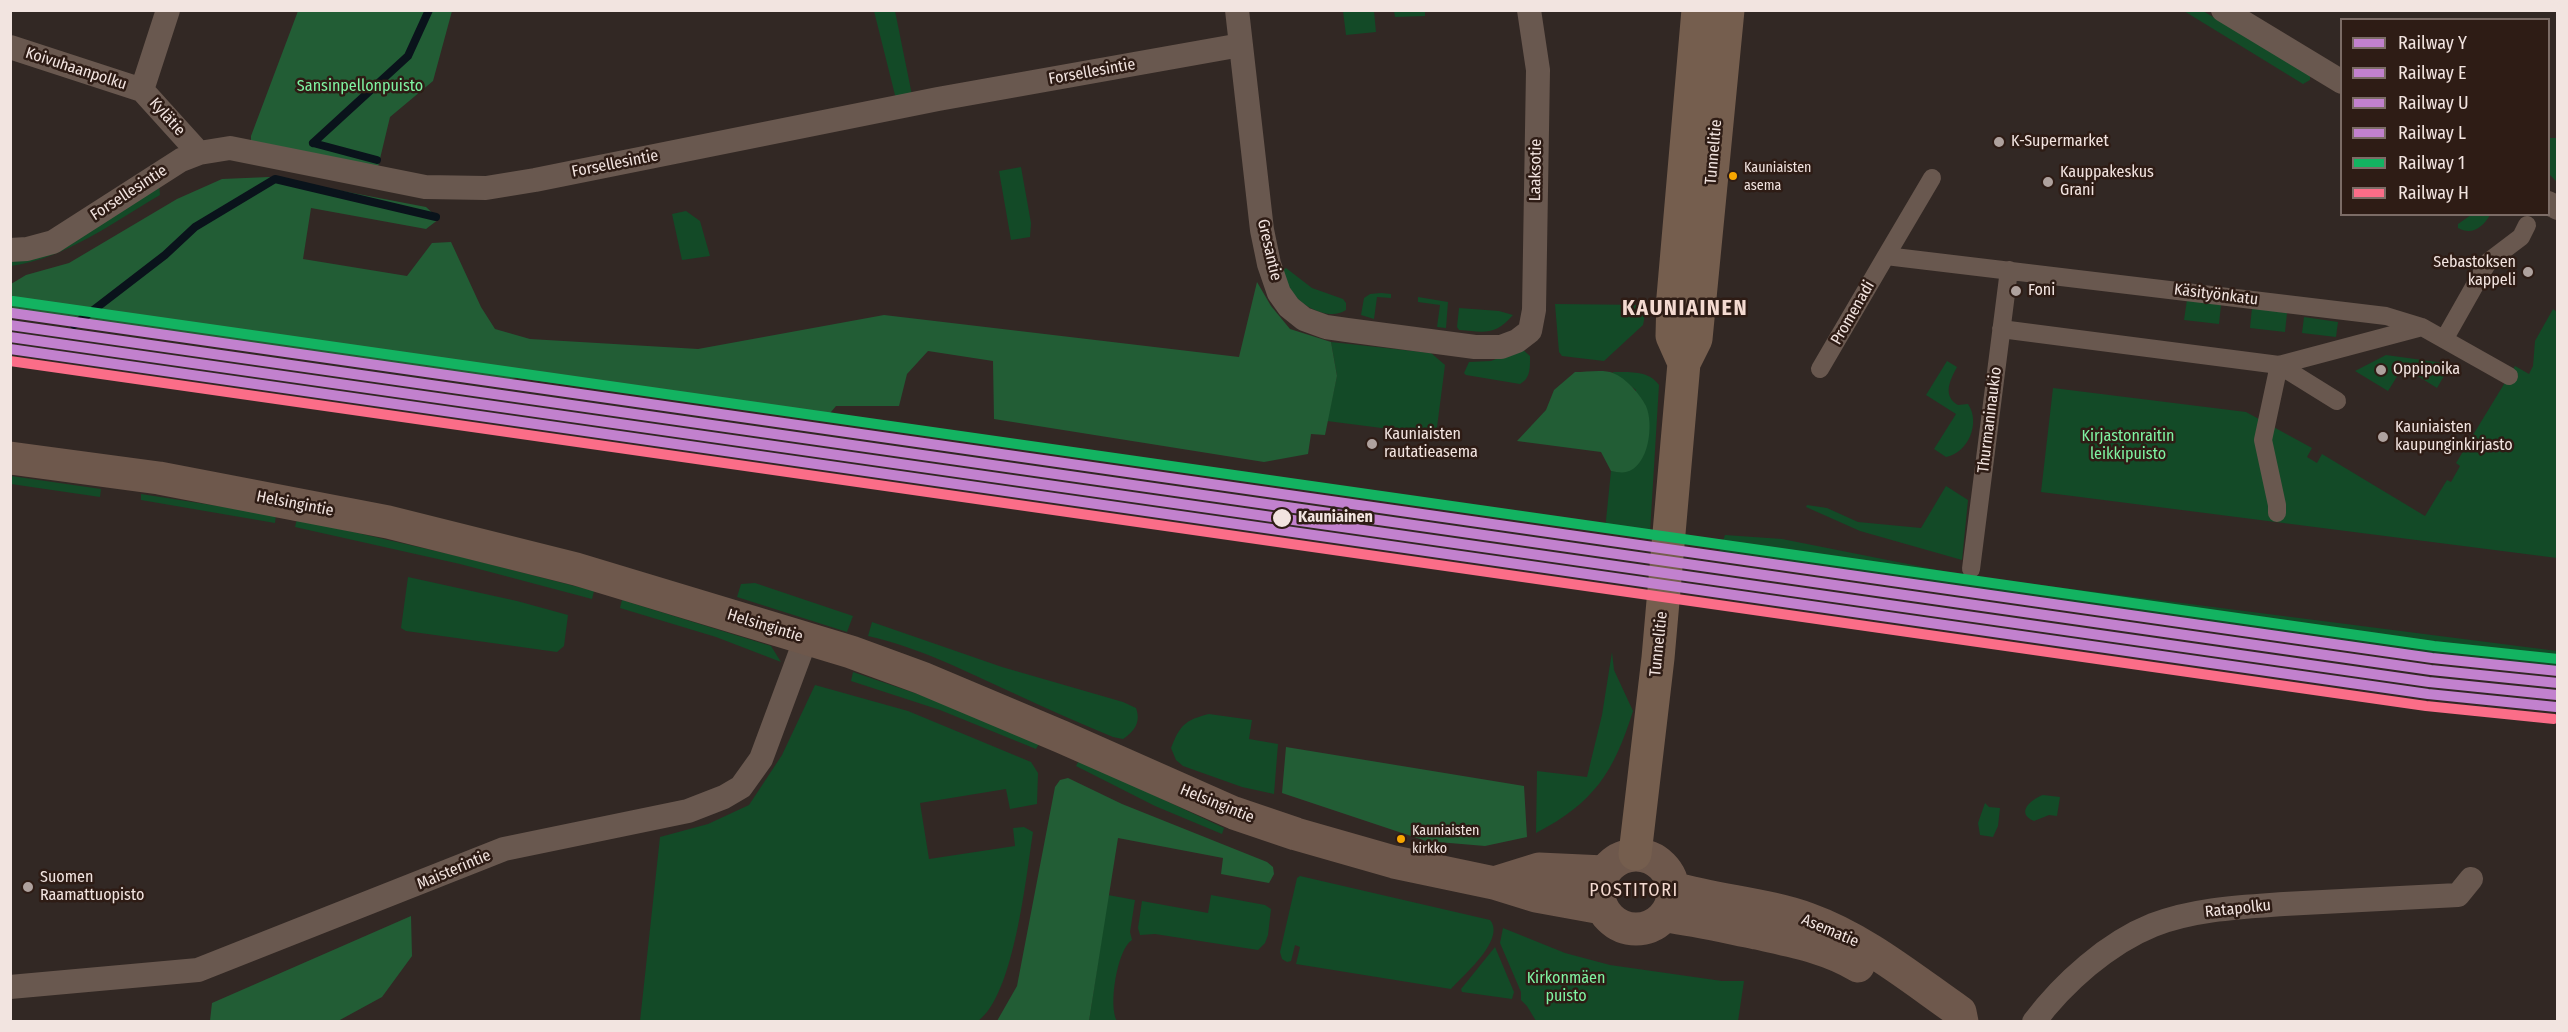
<!DOCTYPE html>
<html>
<head>
<meta charset="utf-8">
<style>
	body { margin:0 }
	#map { position:relative; width:2568px; height:1032px; overflow:hidden; background:#322824; font-family:"Fira Sans Condensed",sans-serif }
	canvas { display:block }
	.frame { position:absolute; inset:0; border:12px solid #f2e4e0; pointer-events:none }
	.legend { position:absolute; left:2340px; top:18px; width:210px; height:198px; box-sizing:border-box; background:#2e1c15; border:2px solid #7c6c66; margin:0; padding:8px 10px; list-style:none; font-size:18px; color:#f2e4e0 }
	.legend li { display:flex; align-items:center; gap:12px; height:30px }
	.legend b { width:30px; border:2px solid #7c6c66 }
</style>
</head>
<body>
<div id="map">
<canvas width="2568" height="1032"></canvas>
<div class="frame"></div>
<ul class="legend">
<li><b style="height:8px;background:#c281ce"></b>Railway Y</li>
<li><b style="height:8px;background:#c281ce"></b>Railway E</li>
<li><b style="height:8px;background:#c281ce"></b>Railway U</li>
<li><b style="height:8px;background:#c281ce"></b>Railway L</li>
<li><b style="height:8px;background:#13b361"></b>Railway 1</li>
<li><b style="height:8px;background:#fb6d88"></b>Railway H</li>
</ul>
</div>
<script>
const context = document.querySelector('canvas').getContext('2d');
context.lineJoin = 'round';
function paint(path, color) { context.fillStyle = color; context.fill(path, 'evenodd'); }
function trace(path, color, width, dash) { context.strokeStyle = color; context.lineWidth = width; context.lineCap = dash ? 'butt' : 'round'; context.setLineDash(dash || []); context.stroke(path); }
function drawText(font, color, halo, rows, align = 'center') {
  context.font = font + ' "Fira Sans Condensed",sans-serif'; context.lineWidth = 5; context.setLineDash([]); context.textBaseline = 'middle'; context.strokeStyle = halo; context.fillStyle = color; for (const [text, x, y, turn = 0] of rows) {
    context.save(); context.translate(x, y); context.rotate((+turn || 0) * Math.PI / 180); context.textAlign = isNaN(turn) ? turn : align; if (halo) context.strokeText(text, 0, 0); context.fillText(text, 0, 0); context.restore();
  }
}
paint(new Path2D(`
	M874,11H895L912,95L896,99Z
	M1343,11H1374L1376,32L1346,35Z
	M1394,11H1425V16L1395,17Z
	M2184,11H2203L2310,75V80L2303,84Z
	M2549,138H2557V182L2549,174Z
	M1021,167L1031,223L1030,237L1011,240L999,171Z
	M159,184L160,195C112,223 66,258 11,266V261Z
	M686,211L700,221L710,256L682,260L672,214Z
	M2471,215H2490C2483,227 2472,236 2458,228V224Z
	M1286,268L1312,288L1343,299L1346,303V310C1329,322 1298,305 1289,288C1286,283 1285,276 1283,270Z
	M1381,293L1391,294V298L1377,297L1374,319L1361,315L1364,298L1370,294Z
	M1418,297L1448,302L1446,328L1437,327L1440,305L1418,302Z
	M2187,300L2221,305L2219,324L2184,320Z
	M1555,304L1647,305L1643,325L1604,361L1562,356L1559,352Z
	M1459,308L1499,311L1513,315C1495,336 1484,332 1459,330L1457,327Z
	M2252,308L2287,313L2285,332L2250,328Z
	M2553,309L2557,312V558L2041,492L2053,388L2246,412L2312,448L2307,457L2317,463L2322,454L2425,516L2447,480L2451,482L2460,466L2456,463L2515,366L2529,374L2533,366L2535,341Z
	M2304,317L2338,322L2336,337L2302,333Z
	M1331,342L1431,353L1445,365L1436,435L1327,421L1337,376Z
	M1522,349L1530,356C1530,367 1531,378 1520,384L1466,375L1464,373L1469,362L1491,361Z
	M2386,355L2451,364L2437,388L2403,367L2388,391L2355,371Z
	M1947,361L1957,367C1950,380 1942,396 1958,405L1968,404C1981,423 1968,453 1946,457L1934,449L1956,414L1926,395Z
	M1612,372C1628,372 1649,370 1659,385L1650,532L1605,530L1611,471L1625,472L1636,390Z
	M11,476L101,489L100,497L11,484Z
	M1946,486L1968,500L1962,560L1860,531L1806,507L1807,505L1827,508L1858,522L1921,528Z
	M141,494L276,515L275,523L141,500Z
	M297,519L462,557L594,591L592,599L460,564L295,527Z
	M1725,535L1782,539L1963,575L2557,651V671C2277,639 1998,597 1718,555Z
	M408,577L517,601L568,615L564,646L557,652L406,631L401,628Z
	M755,583L853,616L847,632L737,597L741,584Z
	M622,600L771,646L781,662L716,637L620,608Z
	M872,622L1002,667L1123,702L1136,708C1141,722 1135,731 1123,739L1113,737C1079,723 1045,708 1011,692C965,671 918,647 868,636Z
	M1612,652L1614,670L1633,711C1614,772 1594,803 1536,833L1537,771L1587,777L1602,715Z
	M853,672L941,702L1040,742L1036,749L940,710L851,681Z
	M815,685L908,711L1031,762L1038,773L1037,804L1010,809L1006,789L920,803L929,859L1015,846L1013,828L1024,827L1033,832C1026,877 1014,995 978,1021H640L660,837L708,824L749,805L782,755Z
	M1209,714L1252,720L1249,739L1278,744L1274,794L1242,787L1183,766L1176,760L1171,748C1180,725 1185,720 1209,714Z
	M1079,760L1224,828L1222,834L1155,806L1076,766Z
	M2043,795L2060,797L2057,816L2049,815L2034,821C2015,813 2031,799 2043,795Z
	M1985,803L1989,807L2000,808L1998,826L1993,837L1980,835L1978,823Z
	M1300,876L1490,920C1506,939 1464,975 1451,989L1296,964L1300,947L1295,945L1291,961L1287,962L1282,959L1280,952L1297,878Z
	M1108,895L1135,900L1130,932L1132,940C1117,949 1108,1007 1117,1021H1089Z
	M1211,895L1265,905L1271,909L1268,935L1265,943L1258,950L1155,934L1140,935L1138,928L1142,901L1208,913Z
	M1503,928L1565,953L1610,965L1722,981H1744L1738,1021H1536L1527,1006L1521,1000V992L1500,943Z
	M1495,947L1514,992L1512,999L1462,992L1461,989Z`), '#134a27');
paint(new Path2D(`
	M298,11H452L433,81L390,117L378,167L251,144V136Z
	M269,177L426,207L439,219L426,229L311,208L303,259L407,276L432,243L451,242L481,307L495,329L530,339L698,349L884,315L1239,357L1257,282L1271,306L1290,329L1331,342L1337,376L1325,435L1311,434L1308,454L1264,462L994,419L993,361L928,351L907,374L899,406H836L826,418L516,378C482,388 426,374 390,370C263,354 136,335 11,314V284L26,275L69,263L177,199L222,179Z
	M1575,372C1586,372 1604,369 1613,373C1627,379 1639,393 1646,406C1654,424 1649,467 1626,472C1622,473 1616,472 1611,471L1601,452L1517,441L1546,410L1554,390Z
	M1286,747L1524,786L1527,837L1485,846L1426,841L1282,793Z
	M1068,778L1122,804L1267,862L1273,867L1274,874L1269,883L1221,874L1223,858L1118,838L1089,1021H997L1017,986L1055,787L1060,780Z
	M411,916L412,956L382,997L338,1021H210L212,1003Z`), '#225d35');
trace(new Path2D(`
	M313,143L408,56L429,10
	M313,143L377,160
	M74,325L165,255L195,227L275,179L436,217`), '#0a131b', 8);
trace(new Path2D(`
	M1886,256L1932,178
	M2001,329L2279,365L2422,327L2509,376
	M2445,338L2488,262L2521,237L2527,225
	M2279,365L2337,401
	M1820,369L1886,256L2386,316L2422,327
	M2277,513V505L2263,440L2279,365
	M1971,569L2009,270`), '#69584f', 18);
trace(new Path2D(`
	M168,10L142,90L199,153
	M1237,10L1262,230L1269,264L1279,293L1289,307L1304,319L1326,327L1347,330L1475,347H1501L1517,341L1530,331L1534,310L1538,70L1529,10
	M2223,10L2342,82
	M10,47L142,90
	M2548,203L2558,208
	M10,250L27,249L53,242L181,160L199,153L230,148L425,187L486,188L535,180L938,99L1241,45
	M10,987L198,970L504,849L688,811L724,797L741,787L761,759L806,638
	M2034,1022C2063,983 2108,943 2153,925C2194,909 2241,907 2284,904C2342,901 2400,898 2458,895L2471,879`), '#69584f', 24);
trace(new Path2D(`
	M10,458L159,478L388,522L576,569L851,652L922,678L1062,737L1234,813L1296,834L1394,862L1494,883L1536,896L1602,908
	M1599 892a37 37 0 1 1 74 0a37 37 0 1 1-74 0Z
	M1494,883L1539,869L1604,872
	M1674,888C1717,901 1767,904 1808,919C1864,939 1911,978 1960,1012L1962,1022
	M1665,916C1696,920 1726,927 1756,933C1791,941 1827,947 1858,966`), '#6e584c', 33);
trace(new Path2D(`
	M1684,363L1672,336L1673,297L1698,10
	M1635,854L1658,658L1684,363L1696,339L1728,10`), '#755e4e', 33);
trace(new Path2D(`
	M10,325L2431,670L2558,683`), '#c281ce', 10);
trace(new Path2D(`
	M10,337L2429,682L2557,695`), '#c281ce', 10);
trace(new Path2D(`
	M12,313L2432,658L2558,671`), '#c281ce', 10);
trace(new Path2D(`
	M10,349L2428,694L2556,707`), '#c281ce', 10);
trace(new Path2D(`
	M13,301L2434,646L2558,659`), '#13b361', 10);
trace(new Path2D(`
	M10,361L2426,706L2554,719`), '#fb6d88', 10);
for (const [x, y, r, color] of [
	[1999,142,6,"#afa29e"],
	[1733,176,5,"#f7a600"],
	[2048,182,6,"#afa29e"],
	[2528,272,6,"#afa29e"],
	[2016,291,6,"#afa29e"],
	[2381,370,6,"#afa29e"],
	[2383,437,6,"#afa29e"],
	[1372,444,6,"#afa29e"],
	[1282,518,10,"#f2e4e0"],
	[1401,839,5,"#f7a600"],
	[28,887,6,"#afa29e"]
]) { const dot = new Path2D(); dot.arc(x, y, r, 0, 2 * Math.PI); context.fillStyle = color; context.fill(dot); trace(dot, '#2e1c15', 2); }
drawText('14px', '#f2e4e0', '#2e1c15', [
	["Kauniaisten",1744,168],
	["asema",1744,186],
	["Kauniaisten",1412,831],
	["kirkko",1412,849]
], 'left');
drawText('16px', '#f2e4e0', '#2e1c15', [
	["Koivuhaanpolku",76,69,18],
	["Forsellesintie",1092,72,-10],
	["Kylätie",167,117,48],
	["Tunnelitie",1714,152,-85],
	["Forsellesintie",615,164,-11],
	["Laaksotie",1536,170,-89],
	["Forsellesintie",129,193,-33],
	["Gresantie",1269,250,77],
	["Käsityönkatu",2216,295,7],
	["Promenadi",1853,313,-60],
	["Thurmaninaukio",1990,420,-83],
	["Helsingintie",295,504,11],
	["Helsingintie",765,626,17],
	["Tunnelitie",1659,644,-84],
	["Helsingintie",1217,804,22],
	["Maisterintie",454,870,-23],
	["Ratapolku",2238,909,-6],
	["Asematie",1830,931,23]
]);
drawText('16px', '#7ff4a2', '#2e1c15', [
	["Sansinpellonpuisto",360,87],
	["Kirjastonraitin",2128,437],
	["leikkipuisto",2128,455],
	["Kirkonmäen",1566,979],
	["puisto",1566,997]
]);
drawText('16px', '#f2e4e0', '#2e1c15', [
	["K-Supermarket",2011,142],
	["Kauppakeskus",2060,173],
	["Grani",2060,191],
	["Sebastoksen",2516,263,"right"],
	["kappeli",2516,281,"right"],
	["Foni",2028,291],
	["Oppipoika",2393,370],
	["Kauniaisten",2395,428],
	["kaupunginkirjasto",2395,446],
	["Kauniaisten",1384,435],
	["rautatieasema",1384,453],
	["Suomen",40,878],
	["Raamattuopisto",40,896]
], 'left');
drawText('bold 16px', '#f2e4e0', '#2e1c15', [
	["Kauniainen",1298,518]
], 'left');
context.letterSpacing = '1.5px';
drawText('18px', '#f4dad1', '#2e1c15', [
	["POSTITORI",1634,891]
]);
context.letterSpacing = '0px';
context.letterSpacing = '1.5px';
drawText('bold 22px', '#f4dad1', '#2e1c15', [
	["KAUNIAINEN",1685,309]
]);
context.letterSpacing = '0px';
</script>
</body>
</html>
